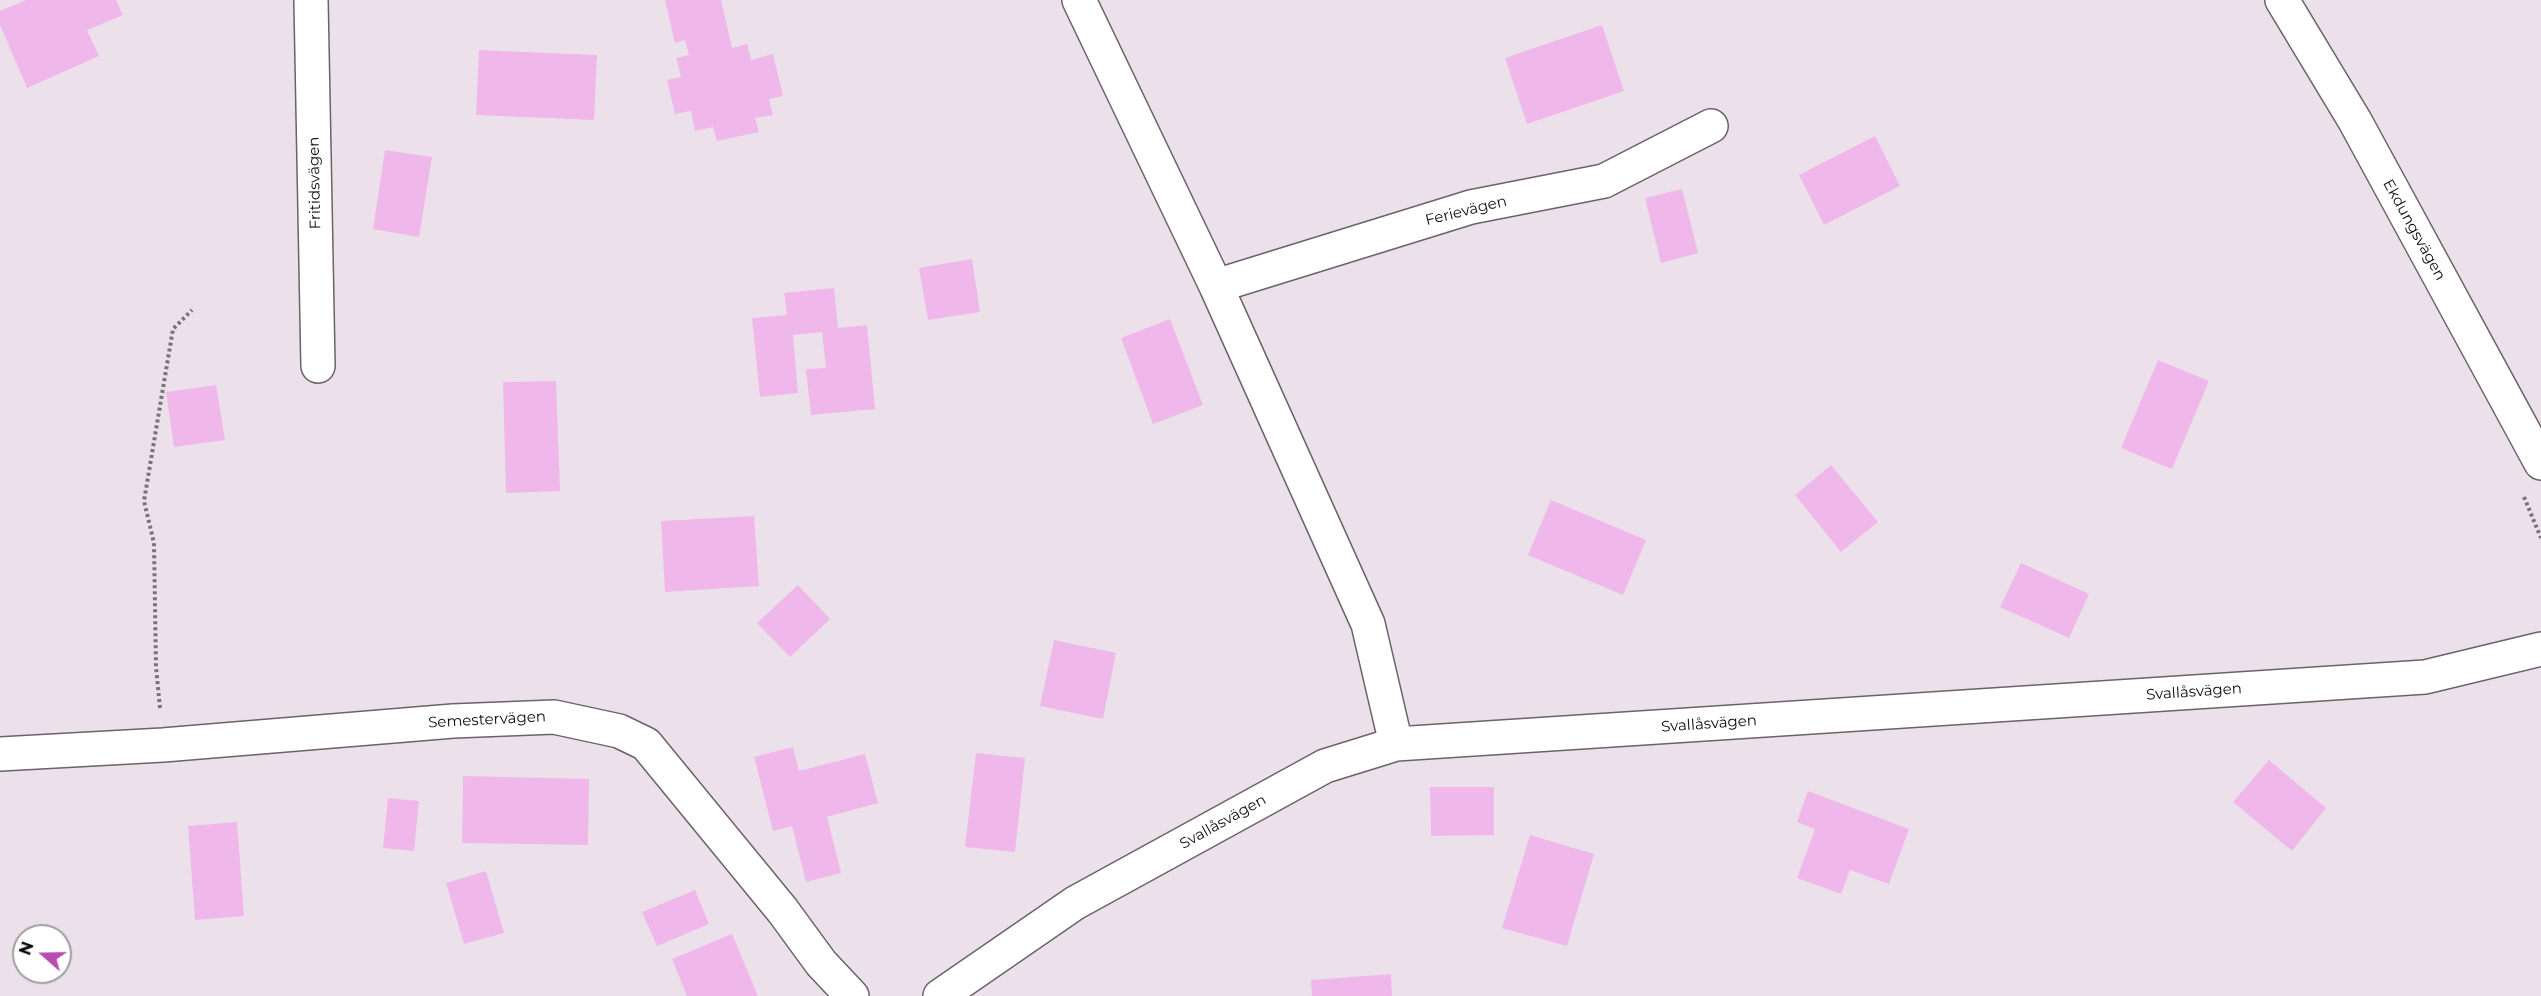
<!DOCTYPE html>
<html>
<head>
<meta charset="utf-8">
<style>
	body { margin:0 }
	#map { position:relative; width:2541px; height:996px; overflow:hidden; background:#ece1ea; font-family:Montserrat,sans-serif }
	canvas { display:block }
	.north { position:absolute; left:12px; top:924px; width:60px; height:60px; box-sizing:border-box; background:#fff; border:2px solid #9f9e9f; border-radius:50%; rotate:290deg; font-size:16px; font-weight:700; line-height:24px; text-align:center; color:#0f0c0f }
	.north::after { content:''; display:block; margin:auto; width:21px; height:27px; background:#b64db0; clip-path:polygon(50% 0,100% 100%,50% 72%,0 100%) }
</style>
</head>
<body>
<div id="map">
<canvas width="2541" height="996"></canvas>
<div class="north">N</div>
</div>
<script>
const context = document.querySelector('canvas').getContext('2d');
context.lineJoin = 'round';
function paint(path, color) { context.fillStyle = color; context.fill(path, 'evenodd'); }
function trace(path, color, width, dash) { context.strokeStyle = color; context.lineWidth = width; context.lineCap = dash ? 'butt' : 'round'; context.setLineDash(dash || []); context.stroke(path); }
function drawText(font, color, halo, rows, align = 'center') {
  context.font = font + ' Montserrat,sans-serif'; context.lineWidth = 4.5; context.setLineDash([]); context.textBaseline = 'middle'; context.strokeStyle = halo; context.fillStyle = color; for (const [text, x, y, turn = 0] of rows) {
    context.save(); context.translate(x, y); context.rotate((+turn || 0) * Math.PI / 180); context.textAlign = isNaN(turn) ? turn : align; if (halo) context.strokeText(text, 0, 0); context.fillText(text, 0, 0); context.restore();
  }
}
paint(new Path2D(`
	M26,0H116L123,15L87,30L99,56L27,88L0,25V11Z
	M665,0H721L732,48L747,44L751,60L773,54L783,96L769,99L773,115L755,118L759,132L717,141L713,127L695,131L691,111L675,114L667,80L681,77L676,58L689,55L685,40L675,43Z
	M1602,25L1624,91L1527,124L1505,58Z
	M479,50L597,55L594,120L476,115Z
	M1875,136L1900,186L1824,225L1799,175Z
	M385,150L432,157L419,237L373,229Z
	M1682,189L1698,253L1661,263L1645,198Z
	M972,259L980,312L928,320L919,268Z
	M834,288L838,328L867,325L875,409L811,415L806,369L826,368L822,332L793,335L798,393L760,397L752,318L787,315L784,293Z
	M1170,319L1203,405L1153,424L1121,338Z
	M2158,360L2209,381L2172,469L2121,448Z
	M556,381L560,491L506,493L503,382Z
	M216,385L225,440L174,447L166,392Z
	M1831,465L1878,522L1841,552L1795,495Z
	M1551,500L1646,540L1623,595L1528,555Z
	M754,516L759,586L665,592L661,521Z
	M2021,563L2089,594L2069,638L2000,607Z
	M798,585L830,619L790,657L757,623Z
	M1054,640L1116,653L1103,719L1040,706Z
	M793,747L799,771L865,754L878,803L827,817L841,873L806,882L792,826L773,831L754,757Z
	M976,753L1025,758L1015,852L965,847Z
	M2269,760L2326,808L2292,851L2233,802Z
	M463,776L589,779L588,845L462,843Z
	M1430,787H1494V835L1431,836Z
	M1808,791L1909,829L1889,884L1850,870L1841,894L1797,878L1815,829L1797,822Z
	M388,798L419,801L414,851L383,848Z
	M237,822L244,916L195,920L188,826Z
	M1530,835L1594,854L1567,946L1502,928Z
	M486,871L504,933L464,944L446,883Z
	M695,890L709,924L657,946L642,912Z
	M732,934L758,996H687L672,959Z
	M1391,974L1392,996H1312L1311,980Z`), '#f0b8ea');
const minor = new Path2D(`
	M311,0L318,366
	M1079,0L1216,286
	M2282,0L2355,121L2541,463
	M1396,744L1368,624L1216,286L1471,207L1604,181L1711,126
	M0,754L163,745L453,721L554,717L619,731L646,744L783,911L821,963L852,996
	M940,996L1075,903L1325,766L1396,744L2425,677L2541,649`);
trace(minor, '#6b626a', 36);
trace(new Path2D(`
	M2524,497L2541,538
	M160,708L156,667L154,543L144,501L173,329L192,310`), '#797278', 4, [3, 3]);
trace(minor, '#fff', 33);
drawText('15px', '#0f0c0f', '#fff', [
	["Fritidsvägen",315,183,-91],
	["Ferievägen",1466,211,-14],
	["Ekdungsvägen",2414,230,61],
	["Svallåsvägen",2194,692,-4],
	["Semestervägen",487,720,-3],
	["Svallåsvägen",1709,724,-4],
	["Svallåsvägen",1223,822,-29]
]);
</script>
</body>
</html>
